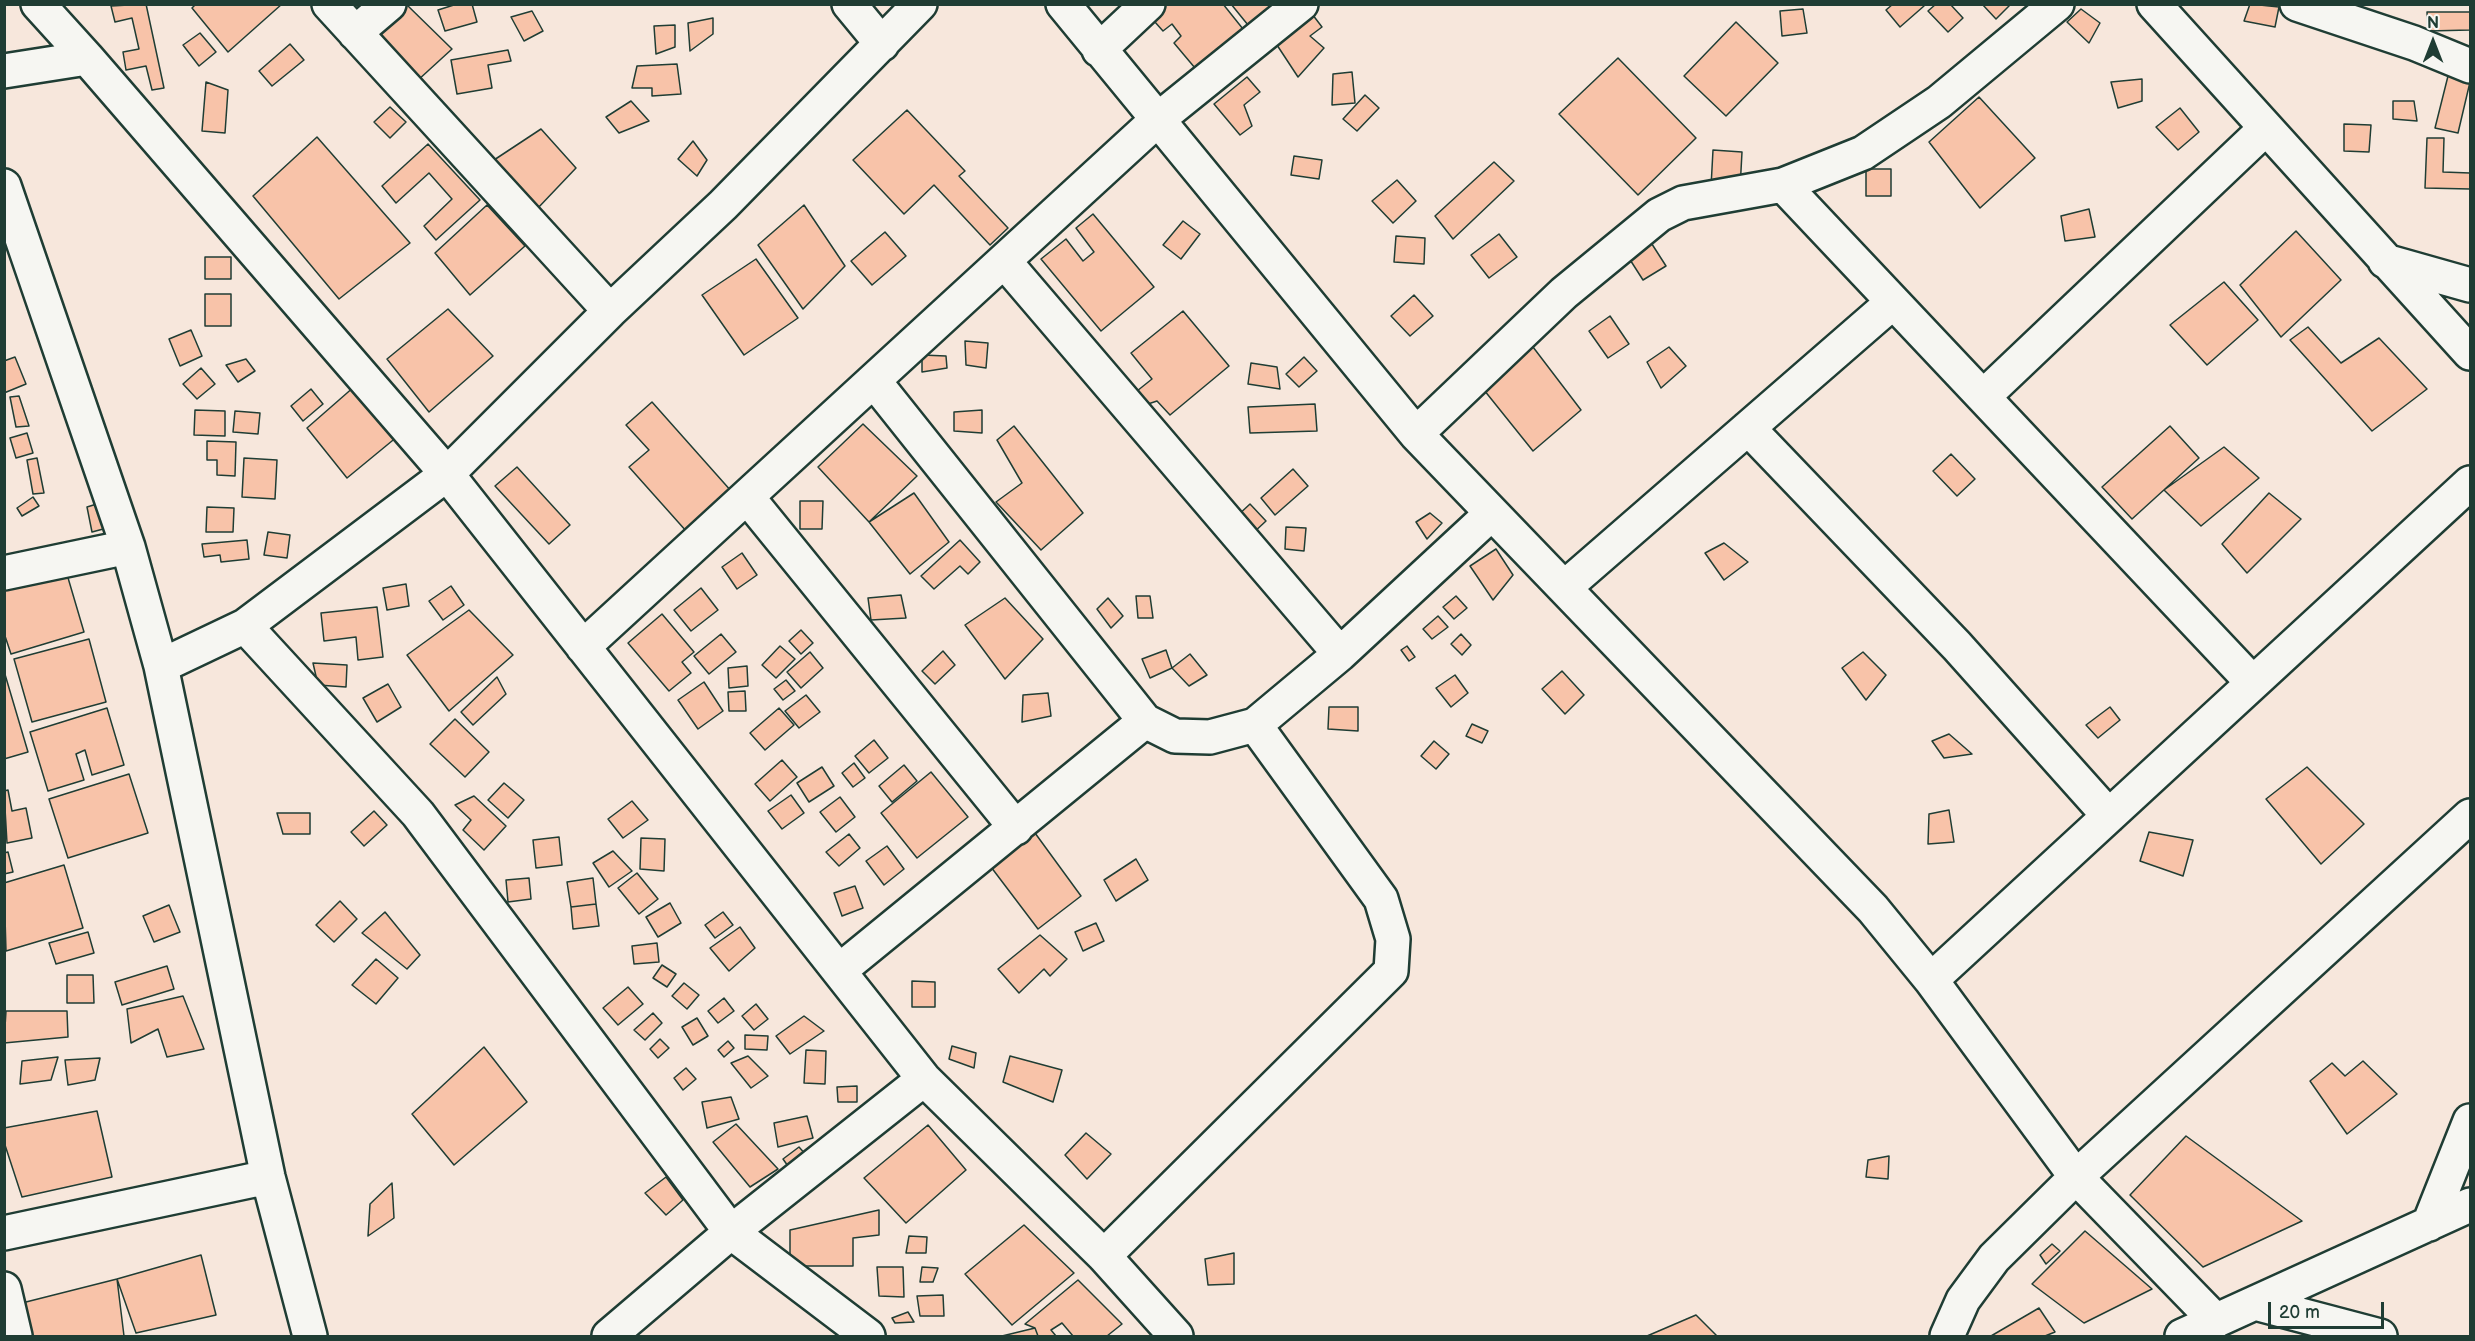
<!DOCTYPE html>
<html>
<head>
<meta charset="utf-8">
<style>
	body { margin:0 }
	#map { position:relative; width:2475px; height:1341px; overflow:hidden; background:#f7e7dc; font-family:"Balsamiq Sans",sans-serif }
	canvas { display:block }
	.frame { position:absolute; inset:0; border:6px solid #1f3d34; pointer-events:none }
	.north { position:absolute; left:2403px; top:12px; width:60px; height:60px; -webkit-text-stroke:4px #f6f6f2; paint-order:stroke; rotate:0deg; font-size:16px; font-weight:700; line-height:24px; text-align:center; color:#1f3d34 }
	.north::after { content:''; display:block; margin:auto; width:21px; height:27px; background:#1f3d34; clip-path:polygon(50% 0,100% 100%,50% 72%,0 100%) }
	.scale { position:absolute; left:2268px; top:1302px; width:116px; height:27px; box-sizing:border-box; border:3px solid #1f3d34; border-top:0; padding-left:8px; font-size:18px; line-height:21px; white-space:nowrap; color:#1f3d34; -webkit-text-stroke:4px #f6f6f2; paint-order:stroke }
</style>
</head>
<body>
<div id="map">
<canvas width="2475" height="1341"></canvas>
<div class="frame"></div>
<div class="north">N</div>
<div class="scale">20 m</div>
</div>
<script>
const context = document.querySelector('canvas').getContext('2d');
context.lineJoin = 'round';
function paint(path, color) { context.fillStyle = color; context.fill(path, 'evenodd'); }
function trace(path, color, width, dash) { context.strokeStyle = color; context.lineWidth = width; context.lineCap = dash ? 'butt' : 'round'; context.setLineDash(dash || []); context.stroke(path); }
const building = new Path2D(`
	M146,4L164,88L152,90L146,66L126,70L123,52L139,49L132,18L115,22L111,6Z
	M196,4H282L228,52L192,8Z
	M406,4L452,49L417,81L374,36Z
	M457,4H472L477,22L445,31L438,10Z
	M1155,4H1223L1243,29L1195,68L1174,43L1181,36L1172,24L1163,31L1146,12Z
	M1231,4H1272V5L1248,25Z
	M1893,4H1923L1924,6L1900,27L1886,10Z
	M1936,4H1950L1963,18L1948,32L1928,11Z
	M1982,4H2011L1996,19Z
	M2250,4L2279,7L2275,27L2244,21Z
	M1306,6L1322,27L1310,36L1324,48L1298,77L1275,42Z
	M1803,9L1807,33L1782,36L1780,11Z
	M2081,9L2100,23L2089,43L2067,22Z
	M532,11L543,31L524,41L511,17Z
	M2427,12H2470V30L2428,31Z
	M713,18V34L690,51L688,23Z
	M1736,22L1778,63L1726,116L1684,76Z
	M675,25V47L656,54L654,26Z
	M200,33L216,52L199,66L183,45Z
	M290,44L304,60L272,86L259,71Z
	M508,50L511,61L488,65L492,88L457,94L451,60Z
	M1618,58L1696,138L1638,195L1559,114Z
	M677,64L681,94L652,96V88H632L637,66Z
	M1352,72L1355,103L1332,105L1333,74Z
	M2448,76L2470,82L2458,133L2435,128Z
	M1247,77L1260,92L1244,105L1252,126L1240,135L1214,104Z
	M2142,79V101L2118,108L2111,82Z
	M206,82L228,90L225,133L202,131Z
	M1365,95L1379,108L1357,131L1343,119Z
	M1979,97L2035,158L1980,208L1929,142Z
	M631,101L649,121L619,133L606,117Z
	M2393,101H2414L2417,121L2393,119Z
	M390,107L406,122L390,138L374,122Z
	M2180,108L2199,132L2178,150L2156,127Z
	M907,110L965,171L959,176L1008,228L990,245L934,185L904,214L853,160Z
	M2344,124L2371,125L2369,152L2344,151Z
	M541,129L576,168L537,209L494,160Z
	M317,137L410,243L339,299L253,196Z
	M2427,138H2444L2443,172L2470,173V189L2425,188Z
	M693,141L707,160L697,176L678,159Z
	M428,144L480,200L436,240L424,226L452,199L429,173L396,203L382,186Z
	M1713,150L1742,152L1740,189L1711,187Z
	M1294,156L1322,160L1319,179L1291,175Z
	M1494,162L1514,181L1453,239L1435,216Z
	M1866,169H1891V196H1866Z
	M1397,180L1416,201L1393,223L1372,201Z
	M487,205L525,246L470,295L435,253Z
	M804,205L845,266L803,309L758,245Z
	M2089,209L2095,237L2065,241L2061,216Z
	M1093,214L1154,287L1101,331L1041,259L1066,239L1083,261L1094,252L1076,228Z
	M1183,221L1200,234L1181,259L1163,245Z
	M2296,231L2341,280L2281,337L2240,285Z
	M885,232L906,256L872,285L851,261Z
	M1499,234L1517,257L1489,278L1471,255Z
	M1396,236L1425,238L1424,264L1394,262Z
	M1650,241L1666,266L1643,280L1627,255Z
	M205,257H231V279H205Z
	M756,259L798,318L744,355L702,295Z
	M2224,282L2258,320L2207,365L2170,325Z
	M205,294H231V326H205Z
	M1414,295L1433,316L1410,336L1391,316Z
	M448,309L493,356L429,412L387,359Z
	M1183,311L1229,366L1170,415L1157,401L1148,404L1137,391L1152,379L1131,353Z
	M1610,316L1629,344L1608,358L1589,331Z
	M2308,327L2341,363L2379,338L2427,389L2372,431L2290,340Z
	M191,330L202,356L180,366L169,339Z
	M965,341L988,343L986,368L966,365Z
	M1533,347L1581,410L1533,451L1480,385Z
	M1669,347L1686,366L1661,388L1647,362Z
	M922,355L946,356L947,368L922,372Z
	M15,357L26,384L4,393V361Z
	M1304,357L1317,371L1299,387L1286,374Z
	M246,359L255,371L238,382L226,365Z
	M1251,363L1277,367L1280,389L1248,384Z
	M201,368L215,384L197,399L183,384Z
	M355,386L398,436L347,478L307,428Z
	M311,389L323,404L303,421L291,406Z
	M19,396L29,426L16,427L10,397Z
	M652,402L732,492L687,532L629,467L649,450L626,425Z
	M1315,404L1317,431L1250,433L1248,407Z
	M195,410L225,411V436L194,435Z
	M982,410V433L954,431V412Z
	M235,411L260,413L258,434L233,432Z
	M863,424L917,476L869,522L818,467Z
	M1014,426L1083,513L1041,550L996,502L1022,483L997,440Z
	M2170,426L2199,458L2132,519L2102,487Z
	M27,433L33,453L16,458L10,438Z
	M207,441L236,442L235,476L217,475V460H207Z
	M2224,447L2259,478L2201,526L2164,490Z
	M1951,454L1975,479L1957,496L1933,471Z
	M37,458L44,493L33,494L27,460Z
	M244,458L277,460L275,499L242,497Z
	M517,467L570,525L549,544L495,486Z
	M1293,469L1308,486L1275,515L1261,498Z
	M914,493L949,542L910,574L869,522Z
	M2269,493L2301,519L2247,573L2222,544Z
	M33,497L39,506L22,516L17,508Z
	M800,501H823L822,529H800Z
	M100,503L107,528L92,532L87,507Z
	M1250,504L1266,521L1252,534L1236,517Z
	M207,507L234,508L233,532H206Z
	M1430,513L1442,523L1427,539L1416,522Z
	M1286,527L1306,528L1304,551L1285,549Z
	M268,532L290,535L287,558L264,555Z
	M247,540L249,559L221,562L220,555L204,557L202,544Z
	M960,540L980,562L968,574L960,566L934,589L921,576Z
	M1724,543L1748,562L1724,580L1705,553Z
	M1496,549L1513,575L1493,600L1470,566Z
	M742,553L757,575L737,589L722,567Z
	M66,571L84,632L11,654L4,633V590Z
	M406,584L409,606L387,610L383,588Z
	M451,586L464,605L443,620L429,601Z
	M701,588L718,610L691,631L674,610Z
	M901,595L906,618L871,620L868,598Z
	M1136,596H1150L1153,618H1138Z
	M1456,596L1467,608L1454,619L1443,607Z
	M1005,598L1043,639L1005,679L965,625Z
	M1108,598L1123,616L1111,628L1097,609Z
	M377,607L383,657L358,660L356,637L324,641L321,613Z
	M469,610L513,655L449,711L407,655Z
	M662,614L694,652L682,662L691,673L669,691L628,643Z
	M1438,616L1448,627L1432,639L1423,629Z
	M801,630L813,643L801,654L789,641Z
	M721,634L736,652L709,674L694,656Z
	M1461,634L1471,645L1462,655L1451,644Z
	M89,639L106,702L32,722L14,659Z
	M780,646L795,659L776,678L762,665Z
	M1407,646L1415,657L1409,661L1401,650Z
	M1166,650L1172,668L1150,678L1142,659Z
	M943,651L955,665L935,684L922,671Z
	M810,652L823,668L801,688L787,672Z
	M1863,652L1886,675L1866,700L1842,668Z
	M1190,654L1207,675L1189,686L1172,668Z
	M313,663L347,665L346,687L318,685Z
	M747,666L748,686L729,688L728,668Z
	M4,671L28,752L4,759Z
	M1562,671L1584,695L1565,714L1542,689Z
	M1455,675L1468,693L1451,707L1436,688Z
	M497,677L506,694L473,725L461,712Z
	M786,680L795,691L783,700L774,689Z
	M704,682L723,711L698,729L678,700Z
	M388,684L401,707L377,722L363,698Z
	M745,691L746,711H729L728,692Z
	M1048,693L1051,716L1022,722L1023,695Z
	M806,695L820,712L799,728L785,711Z
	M1329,707H1358V731L1328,729Z
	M2110,707L2120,720L2098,738L2086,725Z
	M107,708L124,765L92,775L85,750L76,754L84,780L48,791L30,732Z
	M779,708L794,725L765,750L750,733Z
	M455,719L489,752L465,777L430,744Z
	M1472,724L1488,731L1482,743L1466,736Z
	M1949,734L1972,754L1944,758L1932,741Z
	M874,740L888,758L869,773L855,756Z
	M1434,741L1449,754L1436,769L1421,756Z
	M782,760L797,777L770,801L755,784Z
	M854,763L865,778L853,787L842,773Z
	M904,765L917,781L892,802L879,786Z
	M822,767L834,786L809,802L797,783Z
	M2307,767L2364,824L2321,864L2266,799Z
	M931,772L968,817L917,858L881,813Z
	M129,774L148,833L68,858L49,799Z
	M504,783L524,800L508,818L488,800Z
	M8,790L12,811L26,808L32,838L7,843L4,791Z
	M791,795L804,813L782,829L768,811Z
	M474,796L506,826L484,850L463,830L471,820L455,805Z
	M840,797L855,817L836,832L820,812Z
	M632,801L648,820L623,838L608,819Z
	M1949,810L1954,842L1928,844L1929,814Z
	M374,811L387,825L364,846L351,832Z
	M277,813H310V834H283Z
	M2149,832L2193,840L2183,876L2140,861Z
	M1035,833L1081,896L1038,929L991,867Z
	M849,834L860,848L839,866L826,852Z
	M559,837L562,865L536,868L533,840Z
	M641,838L665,839L664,871L640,869Z
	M887,846L904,869L884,885L866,861Z
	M613,851L632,871L609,887L593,863Z
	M8,852L13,872L4,874V853Z
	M1136,859L1148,880L1116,901L1104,880Z
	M64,865L83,928L6,951L4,883Z
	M637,873L658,899L639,914L618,888Z
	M529,878L531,899L508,902L506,880Z
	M593,878L596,904L571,907L567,882Z
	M855,886L863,908L842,916L834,893Z
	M340,901L357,919L334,942L316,925Z
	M670,903L681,923L658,937L646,917Z
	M596,904L599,926L573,929L571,907Z
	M169,905L180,932L154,942L143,916Z
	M385,912L420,955L407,969L362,933Z
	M723,912L733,925L715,938L705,925Z
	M1096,923L1104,941L1083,951L1075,932Z
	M740,927L755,948L729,971L710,948Z
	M88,932L94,953L56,964L49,943Z
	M1040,935L1067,959L1050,976L1044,969L1019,993L998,969Z
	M657,943L659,962L634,964L632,946Z
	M376,959L398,978L376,1004L352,985Z
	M662,965L676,974L667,987L653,978Z
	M167,966L174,989L122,1005L115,982Z
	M67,975H93L94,1003H67Z
	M912,981L935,982V1007H912Z
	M684,983L699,995L687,1009L672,996Z
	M628,987L643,1004L618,1025L603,1008Z
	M183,996L204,1049L167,1057L158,1029L131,1043L127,1009Z
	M724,998L734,1011L718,1023L708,1011Z
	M756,1004L768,1019L754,1030L742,1016Z
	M6,1011H67L68,1037L4,1043Z
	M653,1013L662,1023L645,1040L634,1030Z
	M804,1016L824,1031L790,1054L776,1036Z
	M697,1018L708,1036L693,1045L682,1027Z
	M745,1035L768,1036L767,1050L745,1049Z
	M660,1039L669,1048L658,1058L650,1049Z
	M728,1041L734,1048L724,1057L718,1050Z
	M952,1046L976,1053L974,1068L949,1059Z
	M484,1047L527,1102L454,1165L412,1114Z
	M806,1050L826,1051L825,1084L804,1083Z
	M748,1056L768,1076L751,1088L731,1063Z
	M1010,1056L1062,1070L1053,1102L1003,1082Z
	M58,1057L51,1080L20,1084L22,1061Z
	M100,1058L95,1080L68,1085L65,1060Z
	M2363,1061L2397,1094L2347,1134L2310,1081L2332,1063L2345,1076Z
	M686,1068L696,1079L683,1090L674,1078Z
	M857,1086V1102H838L837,1087Z
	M731,1097L739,1119L707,1128L702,1102Z
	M97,1111L112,1177L22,1197L4,1142V1128Z
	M807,1116L813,1138L778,1147L774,1123Z
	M736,1124L778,1169L750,1187L713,1142Z
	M928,1125L966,1170L906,1223L864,1178Z
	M1086,1133L1111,1154L1087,1179L1065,1155Z
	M2186,1136L2302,1221L2203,1267L2130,1195Z
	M799,1147L807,1156L790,1169L783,1159Z
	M1889,1156L1888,1179L1866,1177L1868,1160Z
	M666,1177L683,1200L666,1215L645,1193Z
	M392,1183L394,1218L368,1236L370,1204Z
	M879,1210V1235L853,1238V1266H790V1230Z
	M1024,1225L1074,1273L1012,1325L965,1274Z
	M2085,1231L2152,1289L2084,1323L2032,1284Z
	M909,1236L927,1237L926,1253H906Z
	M2052,1244L2060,1251L2046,1264L2040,1255Z
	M1234,1253V1284L1208,1285L1205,1259Z
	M201,1255L216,1315L136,1333L117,1279Z
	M877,1267H903L904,1297L879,1296Z
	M922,1267L938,1268L933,1282H920Z
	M117,1279L124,1336H33L22,1303Z
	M1078,1280L1122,1324L1107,1336H1073L1062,1323L1051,1330L1056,1336H1038L1035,1328L1025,1324Z
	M943,1295L944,1316H920L917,1296Z
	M2039,1308L2055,1332L2045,1336H1991Z
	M908,1312L914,1322L895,1323L892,1318Z
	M1696,1315L1717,1336H1647Z
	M1035,1328L1038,1336H1002Z`);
paint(building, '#f8c3a9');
trace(building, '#1f3d34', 1.5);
const minor = new Path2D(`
	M329,4L610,311
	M849,4L882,44
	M1063,4L1416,434L1873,909L1931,980L2076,1177L2216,1321
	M2154,4L2470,353
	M2297,4L2414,43L2470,66
	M355,33L389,4
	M1099,50L1148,4
	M87,58L447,474L924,1079L1104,1256L1176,1336
	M4,71L87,58L38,4
	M1783,185L2253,683
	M4,186L128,547L161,666L268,1177L310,1336
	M1004,261L1340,654
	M2385,261L2470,285
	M874,381L1145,721L1175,736L1210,737L1255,725L1340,654L1492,513
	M1983,397L2266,128
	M1748,428L1957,646L2109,816
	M1416,434L1564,293L1659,215L1683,203L1783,185L1863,153L1939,102L2057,4
	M748,498L1016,828
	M4,573L128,547
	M1564,588L1893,302
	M245,626L418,814L731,1232L868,1336
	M583,647L1156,121L1301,4
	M161,666L245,626L447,474L610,311L723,205L920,4
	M839,971L1145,721
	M1931,980L2470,483
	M2429,1224L2470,1121
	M4,1233L268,1177
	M1104,1256L1391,971L1393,939L1381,899L1255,725
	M4,1289L15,1336
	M2255,1303L2380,1336
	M609,1336L731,1232L924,1079
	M1947,1336L1963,1300L1994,1258L2076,1177L2470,816
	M2182,1336L2470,1205`);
trace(minor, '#1f3d34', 38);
trace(minor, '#f6f6f2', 33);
</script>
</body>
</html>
